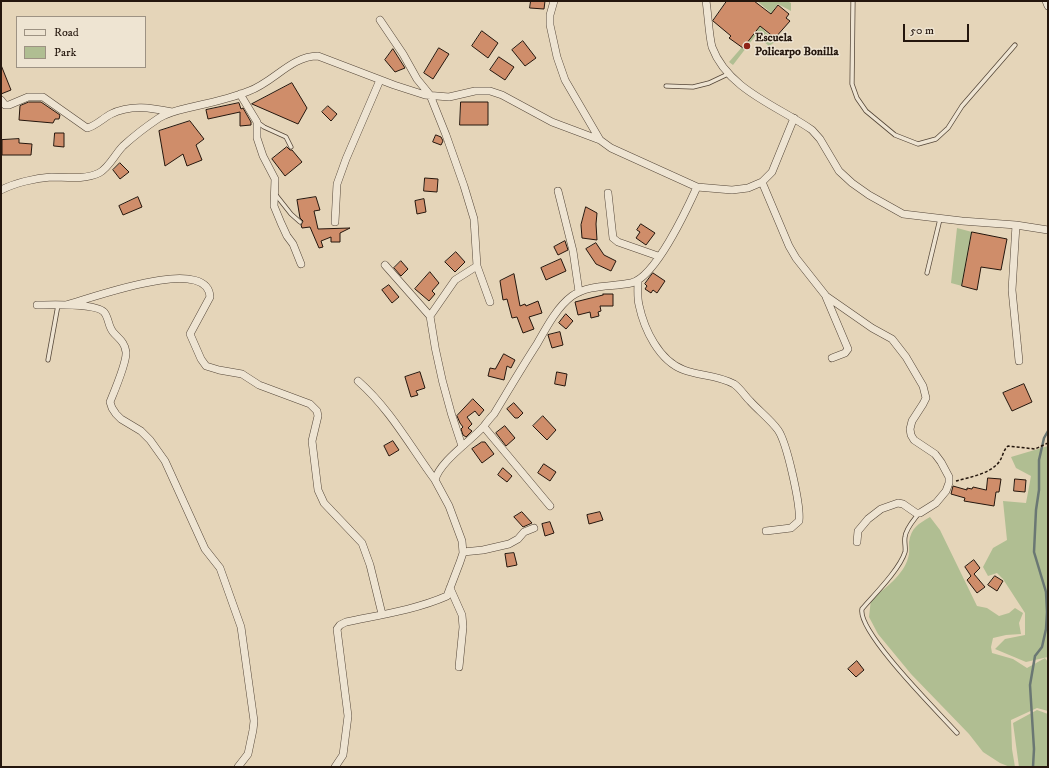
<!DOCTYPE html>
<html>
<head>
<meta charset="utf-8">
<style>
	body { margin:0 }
	#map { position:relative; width:1049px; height:768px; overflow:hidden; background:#e5d5b9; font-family:"IM FELL DW Pica",serif }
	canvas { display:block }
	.frame { position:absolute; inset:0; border:2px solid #24160d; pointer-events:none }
	.legend { position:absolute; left:16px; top:16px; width:130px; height:52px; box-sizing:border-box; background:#eee4d2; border:1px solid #9d9283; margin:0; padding:5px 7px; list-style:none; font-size:12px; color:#24160d }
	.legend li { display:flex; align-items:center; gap:8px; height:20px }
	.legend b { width:20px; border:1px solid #9d9283 }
	.scale { position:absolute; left:903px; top:24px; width:66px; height:18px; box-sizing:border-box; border:2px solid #24160d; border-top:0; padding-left:5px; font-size:12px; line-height:14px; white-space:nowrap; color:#24160d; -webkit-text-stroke:3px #eee4d2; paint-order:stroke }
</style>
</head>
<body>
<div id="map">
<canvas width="1049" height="768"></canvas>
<div class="frame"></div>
<ul class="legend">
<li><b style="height:5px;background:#eee4d2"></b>Road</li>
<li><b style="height:11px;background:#b0be92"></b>Park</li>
</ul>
<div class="scale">50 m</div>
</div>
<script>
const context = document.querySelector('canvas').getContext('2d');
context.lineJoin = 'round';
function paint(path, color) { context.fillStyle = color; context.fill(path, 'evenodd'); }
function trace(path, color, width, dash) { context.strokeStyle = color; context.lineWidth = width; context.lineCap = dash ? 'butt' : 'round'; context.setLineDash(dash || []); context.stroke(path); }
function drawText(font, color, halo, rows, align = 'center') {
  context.font = font + ' "IM FELL DW Pica",serif'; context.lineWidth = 3; context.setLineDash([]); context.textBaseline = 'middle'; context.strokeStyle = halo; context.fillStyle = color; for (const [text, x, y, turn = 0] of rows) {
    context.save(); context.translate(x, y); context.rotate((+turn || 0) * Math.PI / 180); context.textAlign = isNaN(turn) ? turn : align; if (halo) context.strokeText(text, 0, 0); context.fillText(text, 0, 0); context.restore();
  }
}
paint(new Path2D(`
	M757,1H787L791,3V11L778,4L774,9L776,13L763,29L775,42L769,46L756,35L733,65L729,62L771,14L770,12Z
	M957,228L972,232L962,286L951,283Z
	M1048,446V657L1026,662L995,649L1005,639L1025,635V613L1003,579L997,573L988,576L983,567L993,548L1007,540L1003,501L1026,503L1031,476L1016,468L1011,457Z
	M930,517L940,530L977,606L987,608L999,616L1009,613L1015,608L1023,613L1019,623L1021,634L1006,635L993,638L991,647L992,653L1013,659L1027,668L1045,658L1048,662V711L1037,708L1011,720L1012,749L1015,767H1010L1000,763L983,752L969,734L911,674L878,634L869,617L871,599C884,590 904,574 908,558C910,553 909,547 909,542C911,528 918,524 930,517Z
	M1037,710L1048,714V767H1019L1013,723Z`), '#b0be92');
trace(new Path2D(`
	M1033,767L1034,749L1030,685L1035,656L1042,647L1046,629L1047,612L1046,592L1034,552L1036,510L1039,490V460L1044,438L1048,431`), '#6a7773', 2.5);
const building = new Path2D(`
	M531,1H545L544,9L530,8Z
	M727,1H754L771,14L778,5L789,14L786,18L790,21L775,38L760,26L743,48L729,38L731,36L713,21Z
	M482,31L498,43L488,58L472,46Z
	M523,41L536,58L525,66L512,50Z
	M439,48L449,54L433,79L424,73Z
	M393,49L405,68L395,72L385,60Z
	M499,57L514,67L505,80L490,70Z
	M1,65L11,90L1,94Z
	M292,83L307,108L298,124L252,104Z
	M29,102H41L60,115L59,119H55L53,123L19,120L20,106Z
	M461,102H488V125H460Z
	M239,103L241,109L243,108L251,122V125L240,126V112L208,119L206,110Z
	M328,106L337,114L331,121L322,112Z
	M190,121L204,139L196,145L202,160L187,166L183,154L165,166L159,131Z
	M55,133H64V147L54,146Z
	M436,135L441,137L443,141L441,145L433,142Z
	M19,139V143L32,144L31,155H2V140Z
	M287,147L290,150H292L302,162L285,176L272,159Z
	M120,163L129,172L120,179L113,170Z
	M425,178L438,179L437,192L424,191Z
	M138,197L142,207L123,215L119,206Z
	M316,197L320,210L314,211L318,229L350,228L340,233V242H331V237L321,241L323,247L319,248L310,227L302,228L301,225L303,221L300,218L297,200Z
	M424,199L426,212L417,214L415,201Z
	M586,207L597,213L596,224L597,240L582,238L581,225Z
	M641,224L655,233L646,245L636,238L640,232L637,230Z
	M972,232L1007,239L1001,270L981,267L977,290L962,286Z
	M565,241L568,250L558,255L554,247Z
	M596,243L604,255L616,261L611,271L596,264L586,249Z
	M456,252L465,262L455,272L445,262Z
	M561,259L566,271L546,280L541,268Z
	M401,261L408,269L401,276L394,268Z
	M430,272L439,283L432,291L435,294L429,301L415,289Z
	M653,273L665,281L657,293L653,290L651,293L645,289L647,286L645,284Z
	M514,274L520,306L525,304L526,306L538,301L542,313L529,317L534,329L523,333L517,317L512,318L507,299L503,300L500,281Z
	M389,285L399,297L392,303L382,290Z
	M603,294H613V306H600L601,311L598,312L599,316L591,318L590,312L578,315L575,302L603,295Z
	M566,314L573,321L566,329L559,323Z
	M560,332L563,345L552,348L548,335Z
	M504,354L515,360L511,368L507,366L504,380L488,376L490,368L495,369Z
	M420,372L425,388L416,391L418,395L411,397L405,377Z
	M557,372L567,374L565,386L555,384Z
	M1024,384L1032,402L1012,411L1003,393Z
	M473,399L484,410L479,416L475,411L467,417L472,424L468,428L472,431L466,437L463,435L461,429L463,427L460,423L457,416Z
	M514,403L523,413L518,418H515L507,409Z
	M543,416L556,430L547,440L533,426Z
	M505,426L515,438L506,446L496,433Z
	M393,441L399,450L389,456L384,446Z
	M482,442H485L494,454L482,463L472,449Z
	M544,464L556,472L550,481L538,473Z
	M503,468L512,476L507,482L498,475Z
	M988,478L1001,479L999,492H996L994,506L964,501L965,498L951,494L953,486L967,490V488L972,489L973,487L986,490Z
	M1015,479L1026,480L1025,492L1014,491Z
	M522,512L532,523L523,527L514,517Z
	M600,512L603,520L589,524L587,515Z
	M550,522L554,533L545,536L542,524Z
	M514,553L517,565L507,567L505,554Z
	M974,560L980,568L974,574L985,587L977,593L967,580L971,576L965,567Z
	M995,576L1003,581L997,591L988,585Z
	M857,661L864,670L856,677L848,669Z`);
paint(building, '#cf8d6a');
trace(building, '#24160d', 1);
const lane = new Path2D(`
	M853,1L852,84L857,98L866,111L895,135L918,144L936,139L948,128L962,106L1015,45
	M666,86L693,87L709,83L728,74
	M257,122L264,127L286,137L291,147
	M276,195L291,214L300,222
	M927,273L940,219
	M48,360L58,305
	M919,513C914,520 906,528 905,537C904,542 906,548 905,552C900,569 874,595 862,609C857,632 940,714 957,733`);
const street = new Path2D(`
	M554,1L550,15V25L557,57L565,80L600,140
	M706,1C708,13 709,36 712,47C728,90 778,106 812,130L820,139L839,171L852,183L869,195L903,214L962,221L1016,225L1048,230
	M1046,1L1048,6
	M380,20L403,54L417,79L430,95L446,135L464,186L474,219L477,266L490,302
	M240,94L257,122V138L263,156L275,179L274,206L281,223L287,236L293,244L301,264
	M1,100L5,105H9L28,97H43L87,128C96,126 103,118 111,114C131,104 152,108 172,112
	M762,182L789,246L796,258L826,296L872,328L892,339L906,357L923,386L926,398L923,404L912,421L910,429L911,435L914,440L935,454L941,462L949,477V483L946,491L936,503L920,513H916L903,504L898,503L881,509L868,519L858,531L857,542
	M1,190C15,183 35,178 51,177C66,177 84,180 99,173C109,168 115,154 123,146C134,136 147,126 159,118C170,111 184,109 196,106C214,102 232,98 249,91C274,82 291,56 318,56L394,85L425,95L449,97L475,91H490L502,95L552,122L600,140L611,148L697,187L732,190L748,188L762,182L772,172L794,118
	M558,191L573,251L579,292
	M608,193L613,238L618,242L658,256
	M335,222L337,184L346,159L380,80
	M1016,225L1012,290L1019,361
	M385,265L430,316
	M638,280C638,288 637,297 639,305C644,329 659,361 684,370C700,376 718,375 734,384C740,388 745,396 750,401C759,411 770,419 778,430C787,443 801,506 799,521L791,528L766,531
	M826,297L848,349L845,353L832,358
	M37,305C51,305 95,303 104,312C109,318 108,326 113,332C118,338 125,342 126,352C127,362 114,392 110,402L112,408L116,414L121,419L141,431L150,440L165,461L205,549L220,568L241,627L254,721L253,730L248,754L238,767
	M66,305C89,299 208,254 210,297L190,334L201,359L206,366L219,370L242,374L259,385L310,404L317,411L318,416L312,441L318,490L324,503L362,543L370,565L382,614
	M358,381C390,409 410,446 435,480
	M484,427L550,506
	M462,446C447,404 436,360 430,316L455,280L477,266
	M463,552L483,550L509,544L518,539L524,532L534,528
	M450,588L462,615L463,627L459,667
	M335,767L343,755L348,716L337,629L340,625L346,622C379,615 415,610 447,596L460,562L463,553L462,541L449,506L435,480C440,461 471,441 484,426C487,422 490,418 494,414C508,391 522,367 537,344C546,328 557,307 572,296C589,284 612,287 631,283C655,278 687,209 697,187`);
trace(lane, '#544638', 5);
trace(street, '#544638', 8);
trace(new Path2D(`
	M956,481C970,477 990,474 999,462C1003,457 1003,450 1008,446L1035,449L1048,443`), '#24160d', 1.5, [3, 2]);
trace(lane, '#eee4d2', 3.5);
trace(street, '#eee4d2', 7);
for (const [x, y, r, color] of [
	[747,46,4,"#8f2418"]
]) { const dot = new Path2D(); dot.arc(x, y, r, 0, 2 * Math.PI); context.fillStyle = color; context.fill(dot); trace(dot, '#eee4d2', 1.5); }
drawText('bold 12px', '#24160d', '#eee4d2', [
	["Escuela",755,39],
	["Policarpo Bonilla",755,53]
], 'left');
</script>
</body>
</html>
